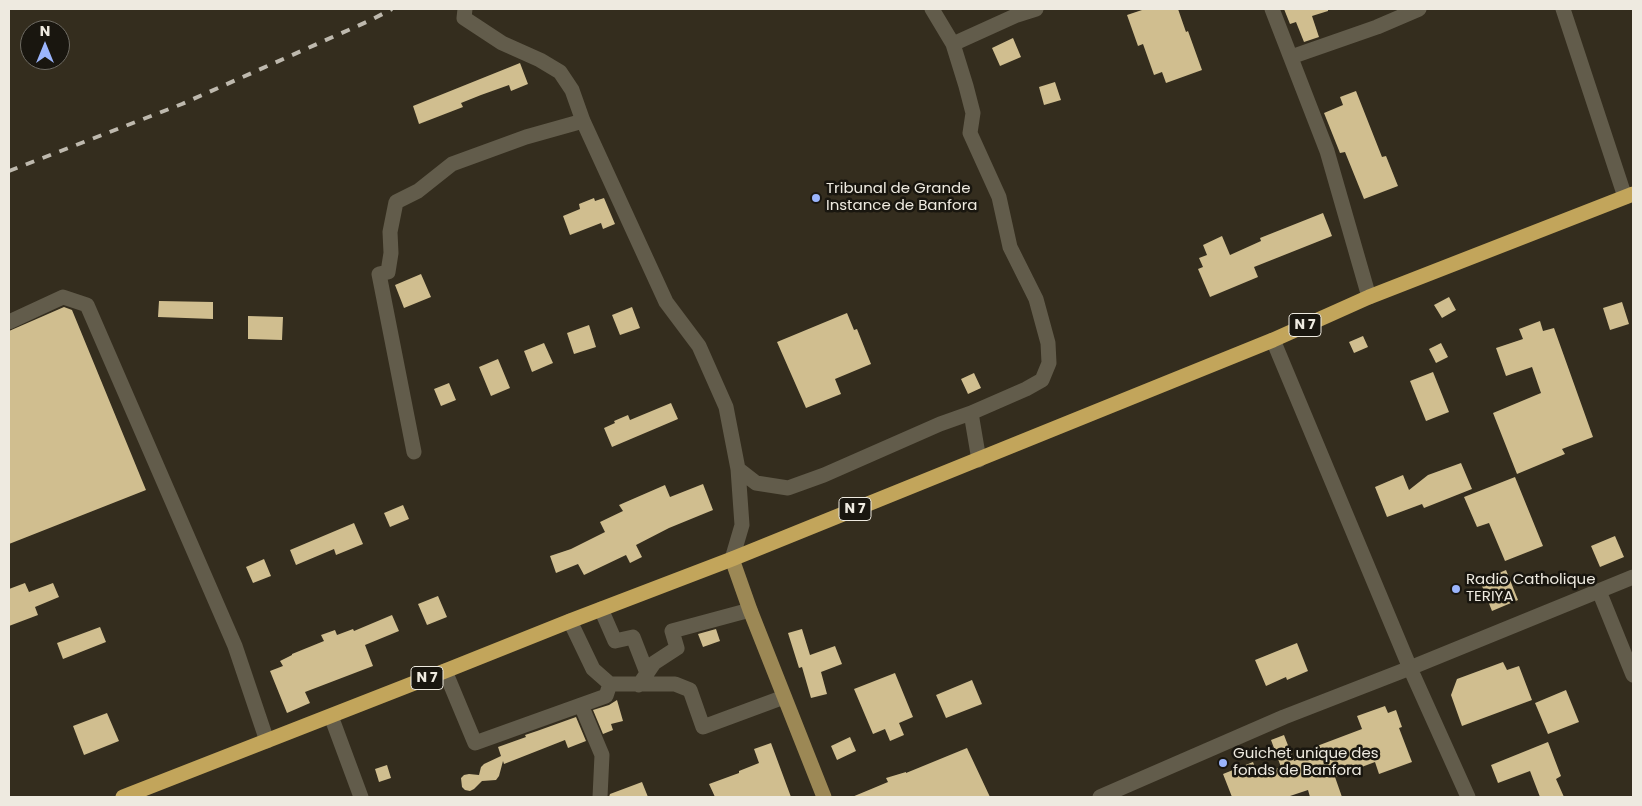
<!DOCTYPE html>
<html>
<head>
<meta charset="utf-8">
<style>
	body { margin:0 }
	#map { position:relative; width:1642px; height:806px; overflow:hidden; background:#342d1e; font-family:Poppins,sans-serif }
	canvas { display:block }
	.frame { position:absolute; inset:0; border:10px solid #eeeae0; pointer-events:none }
	.north { position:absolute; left:20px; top:20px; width:50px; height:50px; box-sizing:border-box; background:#19160f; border:1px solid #6e6b63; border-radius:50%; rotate:0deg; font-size:14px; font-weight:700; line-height:20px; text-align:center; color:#eeeae0 }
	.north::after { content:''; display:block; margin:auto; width:18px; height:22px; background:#9bb5fd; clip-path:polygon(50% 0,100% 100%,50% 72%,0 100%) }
</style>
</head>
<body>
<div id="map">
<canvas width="1642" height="806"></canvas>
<div class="frame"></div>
<div class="north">N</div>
</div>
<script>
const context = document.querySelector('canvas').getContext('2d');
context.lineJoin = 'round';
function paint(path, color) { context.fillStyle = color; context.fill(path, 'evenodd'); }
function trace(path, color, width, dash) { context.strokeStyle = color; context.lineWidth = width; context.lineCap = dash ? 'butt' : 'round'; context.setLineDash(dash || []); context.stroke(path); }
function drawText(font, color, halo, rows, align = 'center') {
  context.font = font + ' Poppins,sans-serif'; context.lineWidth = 5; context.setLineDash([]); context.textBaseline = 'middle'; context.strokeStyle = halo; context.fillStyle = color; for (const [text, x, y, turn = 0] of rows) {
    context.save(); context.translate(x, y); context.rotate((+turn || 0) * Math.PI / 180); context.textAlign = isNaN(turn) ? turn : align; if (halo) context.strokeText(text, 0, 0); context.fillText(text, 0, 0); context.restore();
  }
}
paint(new Path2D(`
	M1145,9H1178L1186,32L1188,31L1202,70L1166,83L1162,72L1154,75L1143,44L1138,46L1127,15Z
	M1284,9H1328V11L1312,16L1319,37L1304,42L1296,22L1290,24Z
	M1013,38L1021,57L1000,66L992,48Z
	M520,63L528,84L511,91L509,85L481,95L461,103L463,107L419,124L413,106Z
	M1055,82L1061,100L1044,105L1039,87Z
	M1356,91L1382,157L1386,156L1398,186L1364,199L1345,152L1340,153L1324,113L1343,105L1340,97Z
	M594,198L595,201L604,198L615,224L603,229L601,223L570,235L563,216L580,209L579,204Z
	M1323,213L1332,236L1254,267L1258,277L1210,297L1198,269L1203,267L1199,258L1207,255L1203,245L1222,236L1230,255L1261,241L1260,238Z
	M421,274L431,297L404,308L395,285Z
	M1449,297L1456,310L1442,318L1434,305Z
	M159,301L213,302V319L158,317Z
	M1622,302L1629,324L1610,330L1603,308Z
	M64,307L72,310L146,490L9,544V331Z
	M632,307L640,328L620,335L612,315Z
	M847,313L854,330L857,329L871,364L835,379L841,394L806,408L777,342Z
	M248,316L283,317L282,340L248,339Z
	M1540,321L1543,331L1554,328L1593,437L1562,449L1565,454L1517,474L1493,413L1541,393L1532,367L1506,376L1496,348L1523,339L1519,329Z
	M589,325L596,347L574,354L567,333Z
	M1363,336L1368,347L1354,353L1349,342Z
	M544,343L553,363L532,372L524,351Z
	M1441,343L1448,357L1436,363L1429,349Z
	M498,359L510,388L491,396L479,367Z
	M1433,372L1449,412L1426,421L1410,381Z
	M974,373L981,388L968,394L961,379Z
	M449,383L456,400L441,406L434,389Z
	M671,403L678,419L612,447L604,428L615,423L614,421L628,415L630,420Z
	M1461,463L1472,489L1424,508L1422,504L1387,517L1375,487L1403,475L1409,490L1428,475Z
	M1515,477L1543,546L1505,561L1489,523L1477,527L1464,497Z
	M703,484L713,510L669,528L636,545L642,557L630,563L626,555L584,575L578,564L556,573L550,556L571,549L605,532L600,522L623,511L619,505L665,485L670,497Z
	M403,505L409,519L390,527L384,513Z
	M354,523L363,544L336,555L334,549L296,565L290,550Z
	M1615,536L1624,557L1600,567L1591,546Z
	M264,559L271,576L253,583L246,567Z
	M1506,570L1518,600L1492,611L1480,581Z
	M25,583L29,592L53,583L59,597L35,607L38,615L9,626V589Z
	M438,596L447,617L427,625L418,604Z
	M392,615L399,631L365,645L373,666L305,692L310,703L287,713L270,671L283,666L280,661L292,655V654L324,641L321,635L335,630L337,635L353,629L354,631Z
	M100,627L106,642L63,659L57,643Z
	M716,629L720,641L703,647L698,634Z
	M802,629L810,655L835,646L842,664L821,672L827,694L811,698L802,667L799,668L788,633Z
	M1297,643L1308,671L1287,680L1286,677L1266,686L1255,660Z
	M1503,662L1507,670L1519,666L1532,700L1462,726L1451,695L1457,679Z
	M895,673L913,717L899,723L904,735L890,741L885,729L873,734L854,689Z
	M972,680L982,704L946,718L936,695Z
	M1566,690L1579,722L1548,734L1535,703Z
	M617,700L623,721L611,724L613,730L603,734L593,710L609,705Z
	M1385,706L1388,713L1396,710L1402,727L1399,728L1412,762L1379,774L1375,762L1335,777L1342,797H1310L1308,790L1287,797H1232L1223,774L1253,762L1258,775L1281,767L1271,740L1284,735L1294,761L1319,752L1317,746L1362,729L1357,716Z
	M107,713L119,741L84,755L73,726Z
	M576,717L586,741L568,748L565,740L504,764L503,761L499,776L496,780L482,781L474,789L470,791L465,790L462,787L461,778L464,775L469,774L479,775L481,767L484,764L501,756L498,747L526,737L525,735L537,731Z
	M850,737L856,751L837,760L831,746Z
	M1548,742L1561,776L1556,779L1564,797H1540L1530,771L1498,783L1491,765Z
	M771,743L791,797H715L709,784L739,773V771L759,763L754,749Z
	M967,748L990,797H852L888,782L886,778L906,772V773Z
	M387,765L391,778L379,782L375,769Z
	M642,782L648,797H609L610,794Z`), '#d0be8f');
trace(new Path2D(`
	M465,9L464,18L502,43L540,60L560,72L572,90L583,121L666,302L699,346L726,407L738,469L756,483L788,488L824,475L940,424L971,413
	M932,9L953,44L966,86L973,113L970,133L999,197L1010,247L1036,299L1048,343L1049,363L1042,380L1026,389L971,413L979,460
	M1272,9L1327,151L1369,297
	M1563,9L1625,197
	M953,44L1017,15L1036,9
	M1291,57L1377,27L1419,9
	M9,322L63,297L87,305L235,646L267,741
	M1273,340L1410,668L1468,797
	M414,452L379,274L388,272L391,253L390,232L396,202L418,191L452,164L526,137L583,121
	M732,559L742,525L738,469
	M1599,591L1633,675
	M601,609L615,641L633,637L647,673
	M570,621L593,669L610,684H675L690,690L703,727L784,697
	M445,671L475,743L606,696L610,684
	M639,685L654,663L677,648L672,631L750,610
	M581,705L602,755L600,797
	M331,716L361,797
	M1100,797L1284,717L1410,668L1633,577`), '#625c4b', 15);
trace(new Path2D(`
	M732,559L750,610L824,797`), '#9c8855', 15);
trace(new Path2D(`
	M123,797L445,671L570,621L732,559L1273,340L1369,297L1633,194`), '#c2a55b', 15);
trace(new Path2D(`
	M9,171L182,104L371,20L392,9`), '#beb9ae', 4, [9, 9]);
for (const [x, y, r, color] of [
	[816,198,5,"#9bb5fd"],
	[1456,589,5,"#9bb5fd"],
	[1223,763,5,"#9bb5fd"]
]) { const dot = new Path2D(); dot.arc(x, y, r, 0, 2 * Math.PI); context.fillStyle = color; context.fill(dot); trace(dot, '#19160f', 2); }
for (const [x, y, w] of [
	[1305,325,32],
	[855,509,32],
	[427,678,32]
]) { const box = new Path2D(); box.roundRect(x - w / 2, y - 11.5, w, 23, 4); context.fillStyle = '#19160f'; context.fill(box); trace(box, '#eeeae0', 1); }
drawText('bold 14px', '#eeeae0', null, [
	["N 7",1305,325],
	["N 7",855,509],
	["N 7",427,678]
]);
drawText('15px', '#eeeae0', '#19160f', [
	["Tribunal de Grande",826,189],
	["Instance de Banfora",826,206],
	["Radio Catholique",1466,580],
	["TERIYA",1466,597],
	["Guichet unique des",1233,754],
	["fonds de Banfora",1233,771]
], 'left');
</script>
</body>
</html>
